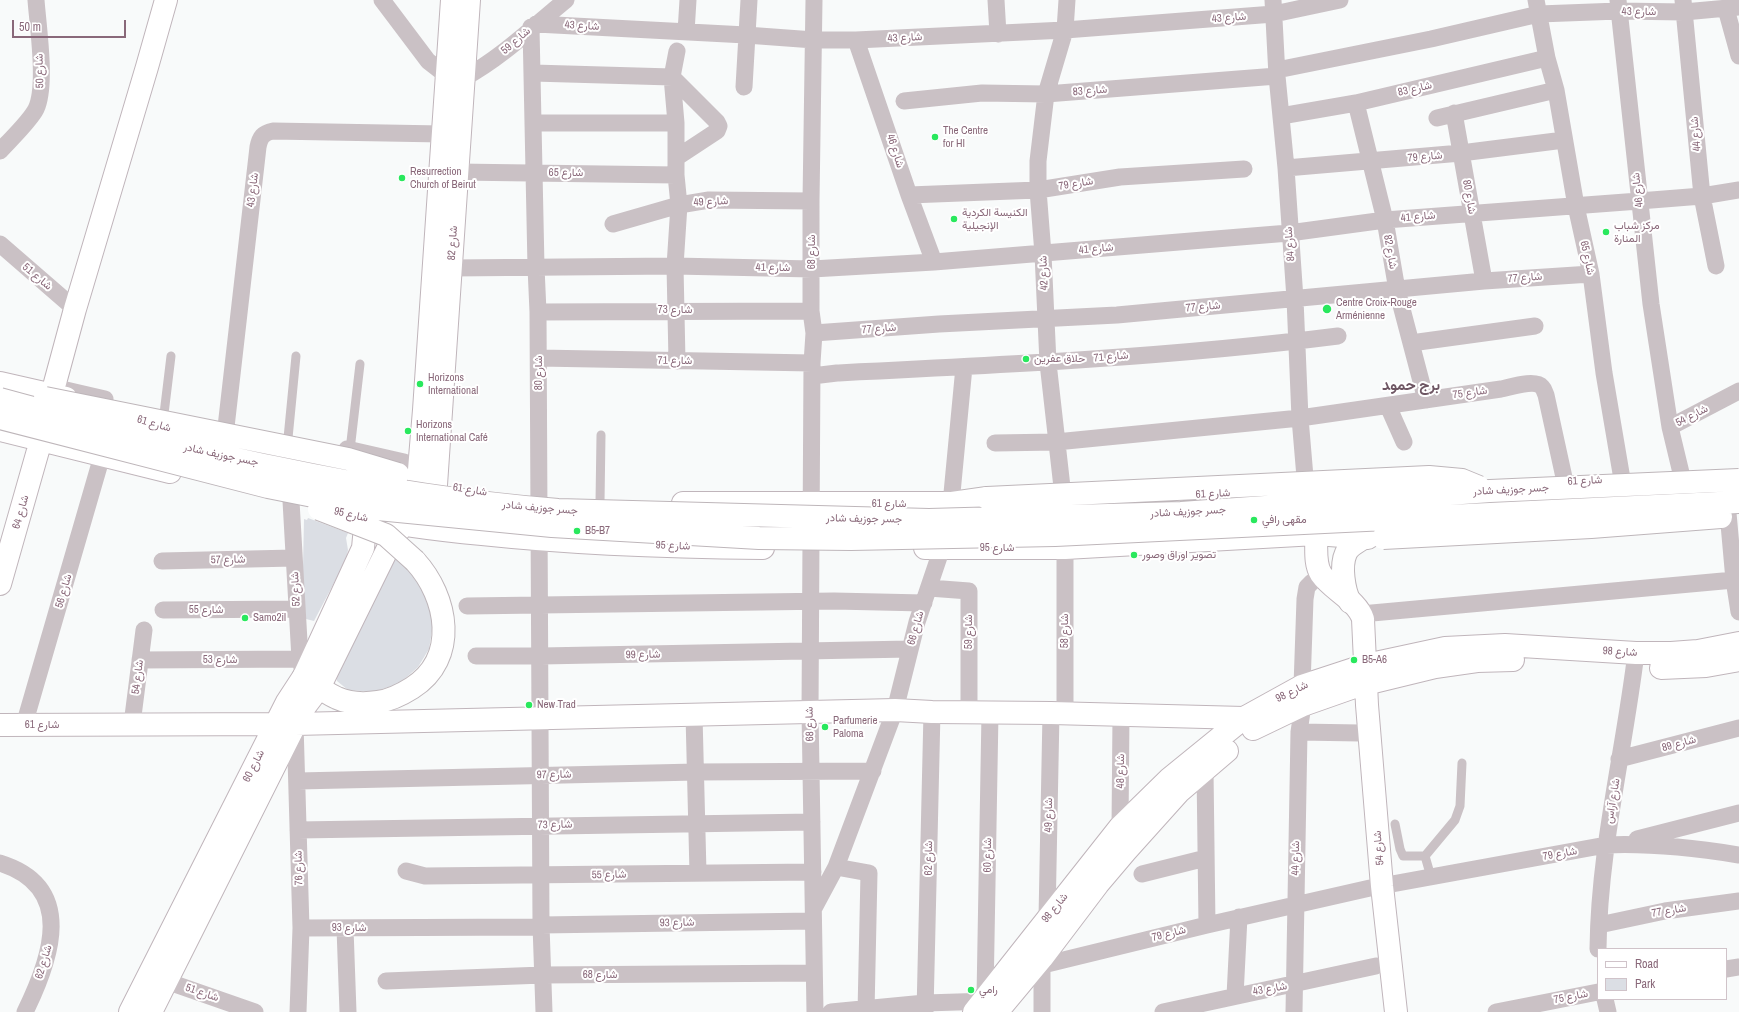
<!DOCTYPE html>
<html>
<head>
<meta charset="utf-8">
<style>
	body { margin:0 }
	#map { position:relative; width:1739px; height:1012px; overflow:hidden; background:#f8fafa; font-family:"Archivo Narrow",sans-serif }
	canvas { display:block }
	.legend { position:absolute; left:1597px; top:948px; width:130px; height:52px; box-sizing:border-box; background:#fff; border:1px solid #d0c3c9; margin:0; padding:5px 7px; list-style:none; font-size:12px; color:#896879 }
	.legend li { display:flex; align-items:center; gap:8px; height:20px }
	.legend b { width:20px; border:1px solid #d0c3c9 }
	.scale { position:absolute; left:12px; top:20px; width:114px; height:18px; box-sizing:border-box; border:2px solid #896879; border-top:0; padding-left:5px; font-size:12px; line-height:14px; white-space:nowrap; color:#896879; -webkit-text-stroke:3px #fff; paint-order:stroke }
</style>
</head>
<body>
<div id="map">
<canvas width="1739" height="1012"></canvas>
<ul class="legend">
<li><b style="height:5px;background:#fff"></b>Road</li>
<li><b style="height:11px;background:#dbdee4"></b>Park</li>
</ul>
<div class="scale">50 m</div>
</div>
<script>
const context = document.querySelector('canvas').getContext('2d');
context.lineJoin = 'round';
function paint(path, color) { context.fillStyle = color; context.fill(path, 'evenodd'); }
function trace(path, color, width, dash) { context.strokeStyle = color; context.lineWidth = width; context.lineCap = dash ? 'butt' : 'round'; context.setLineDash(dash || []); context.stroke(path); }
function drawText(font, color, halo, rows, align = 'center') {
  context.font = font + ' "Archivo Narrow",Vazirmatn,sans-serif'; context.lineWidth = 4; context.setLineDash([]); context.textBaseline = 'middle'; context.strokeStyle = halo; context.fillStyle = color; for (const [text, x, y, turn = 0] of rows) {
    context.save(); context.translate(x, y); context.rotate((+turn || 0) * Math.PI / 180); context.textAlign = isNaN(turn) ? turn : align; if (halo) context.strokeText(text, 0, 0); context.fillText(text, 0, 0); context.restore();
  }
}
paint(new Path2D(`
	M308,518L348,533L346,538L348,550L346,560L314,621L306,619V616L302,614L304,519L307,520Z
	M397,553L412,566L431,604L433,625L429,649L418,667L400,683L374,692L348,690L337,681L335,673Z`), '#dbdee4');
const secondary = new Path2D(`
	M0,383L66,398
	M0,430L170,472
	M232,445L298,462
	M418,482L424,410L452,0
	M436,485L469,0
	M683,503H970
	M353,515C397,525 438,530 482,534C575,544 669,547 763,548
	M1312,519C1313,524 1315,529 1316,534C1317,547 1314,563 1321,574C1332,590 1357,600 1363,619L1367,705L1382,886L1396,1012
	M925,548H1065L1334,533
	M0,584L41,440L52,394L75,309L147,67L166,0
	M1661,668L1706,666L1739,660
	M0,725L295,724L895,710L932,712L1051,713L1244,718L1256,726
	M1253,729L1303,705L1357,686L1435,667L1477,661L1513,660
	M130,1012L287,702L304,676L363,548L365,527L363,518
	M151,1012L303,709L319,688L392,540L402,526
	M974,1012L1120,827L1169,779L1244,718L1302,686L1366,665L1445,648L1505,645L1636,653H1671L1698,651L1739,643
	M997,1012L1042,958L1098,884L1126,851L1179,792L1227,751`);
const highway = new Path2D(`
	M952,503L987,498
	M1316,534L1368,538
	M1350,602C1344,590 1340,566 1346,553C1349,546 1356,543 1362,539
	M304,676C314,684 325,693 337,698C350,704 364,704 378,702C391,700 401,695 412,688C459,658 448,597 415,561`);
trace(secondary, '#c0b5bb', 24);
trace(highway, '#beb6ba', 24);
trace(new Path2D(`
	M163,422L171,356
	M288,438L296,356
	M350,450L360,364
	M600,502L601,435
	M1395,824L1400,849L1403,856H1425L1431,877
	M1425,856L1455,820L1460,806L1462,763`), '#cac1c5', 9);
trace(new Path2D(`
	M382,0L428,61L446,75
	M814,0L811,201V311L814,333L812,363L810,711L815,1012
	M996,0L998,34
	M1273,0L1277,76L1286,168L1295,299L1300,418L1306,489
	M1536,0L1547,58L1556,90L1576,206L1591,274L1604,373L1622,479V498
	M1618,0L1651,304L1670,427L1682,477
	M1683,0L1702,196L1716,266
	M1726,9L1739,56
	M536,24L746,35L814,40H856L1065,30L1274,14L1340,0
	M531,27L536,267L538,312L541,925L544,1012
	M686,32L688,0
	M856,40L909,195L934,262
	M677,51L672,77L676,123V175L679,205L675,266L677,361
	M1277,70L1431,39L1539,14L1619,11L1684,12L1739,7
	M533,73L672,77L717,122L719,126L717,131L676,158
	M464,78C501,58 533,27 566,0
	M744,87L749,0
	M904,101L982,93L1046,94L1277,76
	M1356,103L1385,220L1397,290L1426,400
	M1454,113L1484,281
	M1281,116L1356,103L1547,58
	M1437,118L1556,90
	M534,123H676
	M0,151C10,140 30,121 36,109C47,86 38,27 36,0
	M1286,168L1461,153L1564,140
	M457,172L676,175
	M909,195L1038,190L1120,177L1244,169
	M613,224L679,205L709,200L811,201
	M0,244L75,309
	M451,268L675,266L812,269L934,262L1289,233L1385,220L1639,201L1702,196L1739,190
	M538,312L811,311
	M814,333L939,324L1117,315L1484,281L1591,274
	M1411,343L1535,326
	M539,358L812,363
	M812,376L837,373C1004,365 1172,357 1338,336
	M53,387L105,399
	M1388,406L1404,442
	M226,427L258,147C260,137 263,133 273,131L442,134
	M1670,427L1739,391
	M995,443L1056,442L1300,418L1501,389C1511,387 1535,379 1542,387C1544,389 1545,393 1546,395L1565,482
	M347,449L404,462L412,470L418,482
	M291,501L300,659L304,676
	M952,503V493L964,367
	M1064,505L1048,363L1043,254L1038,190V161L1046,94L1065,30L1067,0
	M1728,513L1734,580L1739,612
	M1065,536V713
	M162,561L294,558
	M929,588L969,591V712
	M467,606L834,601L924,603
	M163,610L297,609
	M1361,614L1734,580
	M476,656H541L910,649
	M140,660L300,659
	M1302,686L1305,599L1307,587L1312,582
	M694,715L698,873
	M132,724L144,630
	M295,724L301,928L298,1012
	M24,725L102,456
	M1299,732L1360,733
	M1619,759L1739,728
	M1205,770L1207,925
	M298,781L696,772L873,771
	M1120,827L1121,715
	M298,830L812,822
	M1637,839L1739,813
	M0,863C77,887 51,959 25,1012
	M836,867L869,873L866,1012
	M406,871L425,876L813,872
	M1142,874L1206,858
	M814,908L836,867L895,710L917,622L942,548
	M1047,918L1051,713
	M541,925L813,921
	M1599,925L1665,911L1739,901
	M301,928L541,927
	M345,928L348,1012
	M1598,949C1599,849 1624,752 1636,653
	M1042,958V1012
	M1043,965L1207,925L1370,888L1606,845C1651,843 1695,848 1739,855
	M1726,969L1739,967
	M155,976L166,981L255,1012
	M386,981L543,975L814,973
	M1235,996L1239,917
	M985,997L990,713
	M1605,999L1608,1012
	M831,1012L925,1003L990,1001
	M925,1012L932,712
	M1163,1012L1376,966
	M1294,1012L1299,732L1303,705
	M1496,1012L1598,992`), '#cac1c5', 17);
trace(secondary, '#fff', 22);
trace(highway, '#fff', 22);
const highwayBridge = new Path2D(`
	M45,398L348,459L398,474
	M0,399C183,449 368,495 558,510L929,520L1181,513L1490,491L1739,480
	M0,418L268,487L378,509L552,526L759,538L851,539L1055,535L1739,502
	M987,498L1429,477L1462,480L1479,487
	M319,509L386,535L415,561
	M1383,538L1591,527L1721,517`);
trace(highwayBridge, '#beb6ba', 24, []);
trace(highwayBridge, '#fff', 22);
for (const [x, y, r, color] of [
	[935,137,4,"#29e85d"],
	[402,178,4,"#29e85d"],
	[954,219,4,"#29e85d"],
	[1606,232,4,"#29e85d"],
	[1327,309,5,"#29e85d"],
	[1026,359,4,"#29e85d"],
	[420,384,4,"#29e85d"],
	[408,431,4,"#29e85d"],
	[1254,520,4,"#29e85d"],
	[577,531,4,"#29e85d"],
	[1134,555,4,"#29e85d"],
	[245,618,4,"#29e85d"],
	[1354,660,4,"#29e85d"],
	[529,705,4,"#29e85d"],
	[825,727,4,"#29e85d"],
	[971,990,4,"#29e85d"]
]) { const dot = new Path2D(); dot.arc(x, y, r, 0, 2 * Math.PI); context.fillStyle = color; context.fill(dot); trace(dot, '#fff', 1.5); }
drawText('11px', '#896879', '#fff', [
	["شارع 43",1639,12,1],
	["شارع 43",1229,18,-4],
	["شارع 43",582,26,3],
	["شارع 43",905,38,-3],
	["شارع 59",516,41,-41],
	["شارع 50",40,71,-91],
	["شارع 83",1415,89,-13],
	["شارع 83",1090,91,-4],
	["شارع 44",1696,134,-95],
	["شارع 46",895,151,72],
	["شارع 79",1425,157,-5],
	["شارع 65",566,173,1],
	["شارع 79",1076,184,-9],
	["شارع 43",253,190,-83],
	["شارع 46",1638,190,-96],
	["شارع 80",1469,197,80],
	["شارع 49",711,202,-3],
	["شارع 41",1418,217,-5],
	["شارع 82",453,243,-86],
	["شارع 84",1290,244,-94],
	["شارع 41",1096,249,-5],
	["شارع 68",812,252,-90],
	["شارع 82",1390,252,80],
	["شارع 65",1587,258,78],
	["شارع 41",773,268,1],
	["شارع 42",1044,273,-92],
	["شارع 51",37,277,40],
	["شارع 77",1525,278,-4],
	["شارع 77",1203,307,-5],
	["شارع 73",675,310],
	["شارع 77",879,329,-4],
	["شارع 71",1111,357,-5],
	["شارع 71",675,361,1],
	["شارع 80",539,373,-90],
	["شارع 75",1470,393,-8],
	["شارع 54",1692,416,-27],
	["شارع 61",154,424,16],
	["جسر جوزيف شادر",221,455,12],
	["شارع 61",1585,481,-3],
	["شارع 61",470,490,9],
	["جسر جوزيف شادر",1511,490,-3],
	["شارع 61",1213,494,-3],
	["شارع 61",889,504],
	["جسر جوزيف شادر",540,508,5],
	["شارع 64",21,512,-74],
	["جسر جوزيف شادر",1188,512,-3],
	["شارع 95",351,515,13],
	["جسر جوزيف شادر",864,519,1],
	["شارع 95",673,546,2],
	["شارع 95",997,548],
	["شارع 57",228,560,-1],
	["شارع 52",296,589,-93],
	["شارع 56",64,591,-74],
	["شارع 55",206,610],
	["شارع 66",916,628,-74],
	["شارع 58",1065,631,-90],
	["شارع 59",969,632,-90],
	["شارع 98",1620,652,3],
	["شارع 99",643,655,-1],
	["شارع 53",220,660],
	["شارع 54",138,677,-83],
	["شارع 98",1292,692,-26],
	["شارع 68",810,724,-91],
	["شارع 61",42,725],
	["شارع 89",1679,744,-15],
	["شارع 60",254,766,-63],
	["شارع 48",1121,771,-89],
	["شارع 97",554,775,-1],
	["شارع آراس",1613,801,-81],
	["شارع 49",1049,815,-89],
	["شارع 73",555,825,-1],
	["شارع 54",1379,848,-95],
	["شارع 79",1560,854,-10],
	["شارع 60",988,855,-89],
	["شارع 62",929,858,-89],
	["شارع 44",1296,858,-89],
	["شارع 76",299,868,-91],
	["شارع 55",609,875,-1],
	["شارع 98",1055,908,-51],
	["شارع 77",1669,911,-9],
	["شارع 93",677,923,-1],
	["شارع 93",349,928],
	["شارع 79",1169,934,-14],
	["شارع 62",44,962,-73],
	["شارع 68",600,975],
	["شارع 43",1270,989,-10],
	["شارع 51",202,993,19],
	["شارع 75",1571,997,-11]
]);
drawText('11px', '#896879', '#fff', [
	["The Centre",943,131],
	["for HI",943,144],
	["Resurrection",410,172],
	["Church of Beirut",410,185],
	["الكنيسة الكردية",962,213],
	["الإنجيلية",962,226],
	["مركز شباب",1614,226],
	["المنارة",1614,239],
	["Centre Croix-Rouge",1336,303],
	["Arménienne",1336,316],
	["حلاق عفرين",1034,359],
	["Horizons",428,378],
	["International",428,391],
	["Horizons",416,425],
	["International Café",416,438],
	["مقهى رافي",1262,520],
	["B5-B7",585,531],
	["تصوير اوراق وصور",1142,555],
	["Samo2il",253,618],
	["B5-A6",1362,660],
	["New Trad",537,705],
	["Parfumerie",833,721],
	["Paloma",833,734],
	["رامي",979,990]
], 'left');
drawText('bold 15px', '#6e5663', '#fff', [
	["برج حموﺪ",1411,386]
]);
</script>
</body>
</html>
